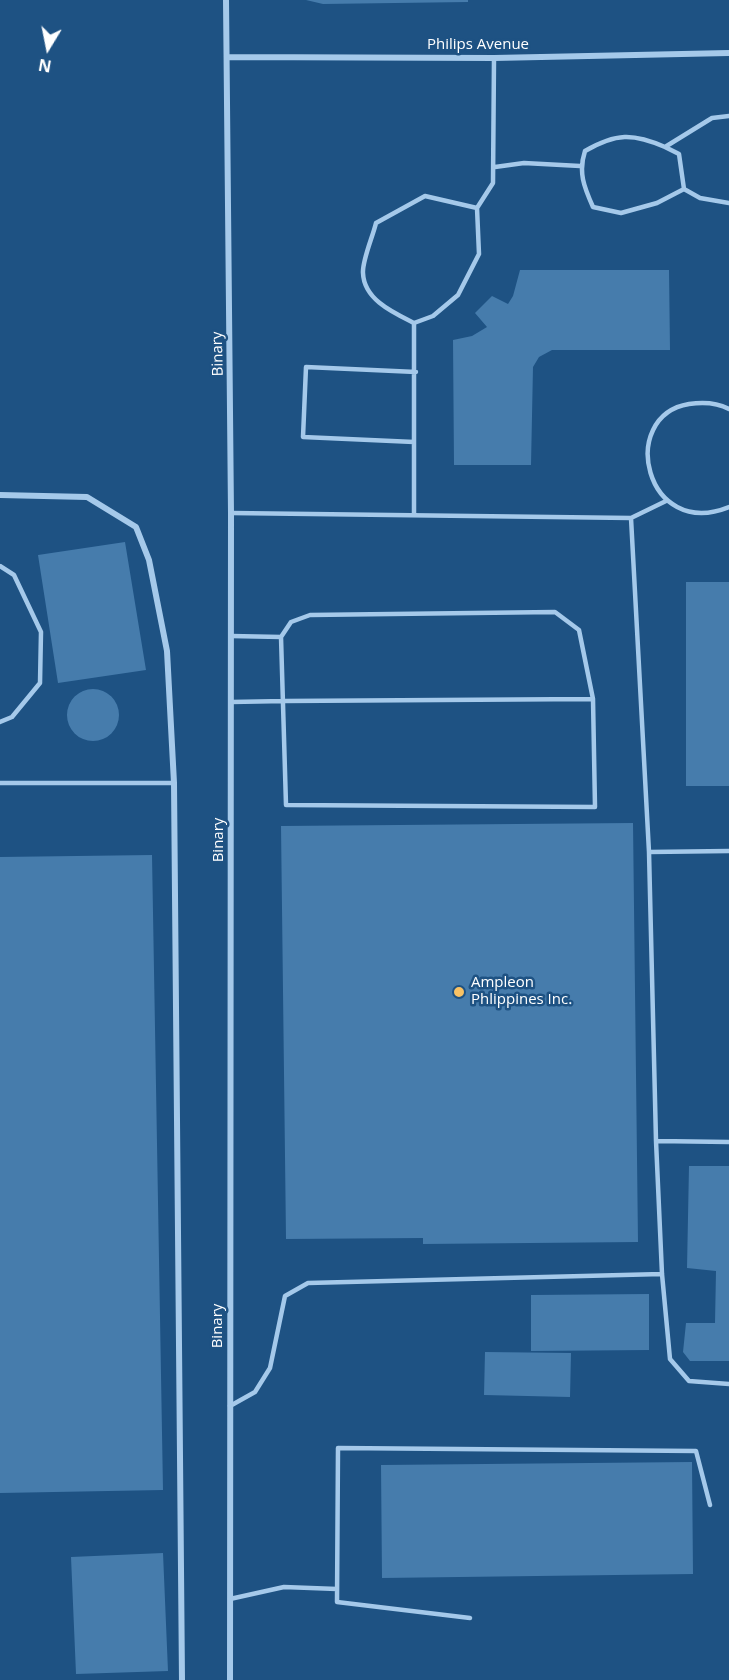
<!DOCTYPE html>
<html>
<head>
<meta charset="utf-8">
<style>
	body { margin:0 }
	#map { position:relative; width:729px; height:1680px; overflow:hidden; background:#1e5283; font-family:"Open Sans",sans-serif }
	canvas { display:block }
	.north { position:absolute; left:18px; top:18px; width:60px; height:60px; -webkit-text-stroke:4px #1e5283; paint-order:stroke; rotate:190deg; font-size:16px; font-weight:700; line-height:24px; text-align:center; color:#fff }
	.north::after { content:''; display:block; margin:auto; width:21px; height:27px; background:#fff; clip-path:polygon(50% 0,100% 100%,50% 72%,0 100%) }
</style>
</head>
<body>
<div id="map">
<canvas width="729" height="1680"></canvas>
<div class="north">N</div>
</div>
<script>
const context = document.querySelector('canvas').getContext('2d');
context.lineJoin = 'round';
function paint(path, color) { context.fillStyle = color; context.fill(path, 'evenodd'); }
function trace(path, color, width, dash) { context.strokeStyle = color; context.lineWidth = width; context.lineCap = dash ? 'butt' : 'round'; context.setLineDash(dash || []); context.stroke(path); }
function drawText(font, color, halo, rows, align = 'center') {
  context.font = font + ' "Open Sans",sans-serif'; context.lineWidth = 5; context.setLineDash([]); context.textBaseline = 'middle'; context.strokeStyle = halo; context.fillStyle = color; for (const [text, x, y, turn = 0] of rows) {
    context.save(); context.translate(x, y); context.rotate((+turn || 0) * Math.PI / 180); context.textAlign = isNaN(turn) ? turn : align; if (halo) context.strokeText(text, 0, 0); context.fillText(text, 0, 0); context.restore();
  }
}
paint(new Path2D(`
	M306,0H468V2L323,4Z
	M520,270H669L670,350H552L539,357L533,367L531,465H454L453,340L472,336L487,327L475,313L492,296L508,304L513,296Z
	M125,542L146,670L58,683L38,555Z
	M686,582H729V786H686Z
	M67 715a26 26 0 1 1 52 0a26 26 0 1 1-52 0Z
	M633,823L638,1242L423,1244V1238L286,1239L281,826Z
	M152,855L163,1490L0,1493V857Z
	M689,1166H729V1361H690L683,1352L686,1323H715L716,1271L687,1268Z
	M649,1294V1350L531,1351V1295Z
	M485,1352L571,1353L570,1397L484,1395Z
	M692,1462L693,1574L382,1578L381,1465Z
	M163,1553L168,1671L76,1674L71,1557Z`), '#467cac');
trace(new Path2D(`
	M729,116L712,118L665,147C633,133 616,133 585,151C578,172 584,187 593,207L621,213L657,203L684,189L700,198L729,203
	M665,147L679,154L684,189
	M495,167L524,163L580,166
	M425,196L477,208L479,254L458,295L433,316L414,323C394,313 364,300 363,273C362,261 373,236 376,223Z
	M477,208L493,183L494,58
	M729,409C716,402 703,402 689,404C617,416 645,541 729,507
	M414,442L303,437L306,367L416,372
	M231,513L631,518L666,501
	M414,514V323
	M631,518L649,852L656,1141L662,1274L670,1359L689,1381L729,1384
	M0,566L14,575L41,632L40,683L12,717L0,722
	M231,636L281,637
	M231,702L285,701L593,699L595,807L286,805L281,637L291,622L310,615L555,612L579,630L593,699
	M0,783H174
	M649,852L729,851
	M656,1141L729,1142
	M230,1406L255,1392L270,1368L285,1296L308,1283L662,1274
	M230,1599L284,1587L337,1589
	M470,1618L337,1602L338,1448L696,1451L710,1505`), '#a5c9ea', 4.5);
trace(new Path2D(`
	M226,0L231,513L230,1680
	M227,57L494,58L729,53
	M0,495L87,497L136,527L149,560L167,651L174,783L182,1680`), '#a5c9ea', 6);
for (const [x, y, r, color] of [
	[459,992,6,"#f9c264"]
]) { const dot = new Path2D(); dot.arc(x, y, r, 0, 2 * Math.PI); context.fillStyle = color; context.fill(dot); trace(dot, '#1e5283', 2); }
drawText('15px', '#fff', '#1e5283', [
	["Philips Avenue",478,45],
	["Binary",218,354,-91],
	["Binary",219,840,-90],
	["Binary",218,1326,-90]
]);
drawText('15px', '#fff', '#1e5283', [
	["Ampleon",471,983],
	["Phlippines Inc.",471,1000]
], 'left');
</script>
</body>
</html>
